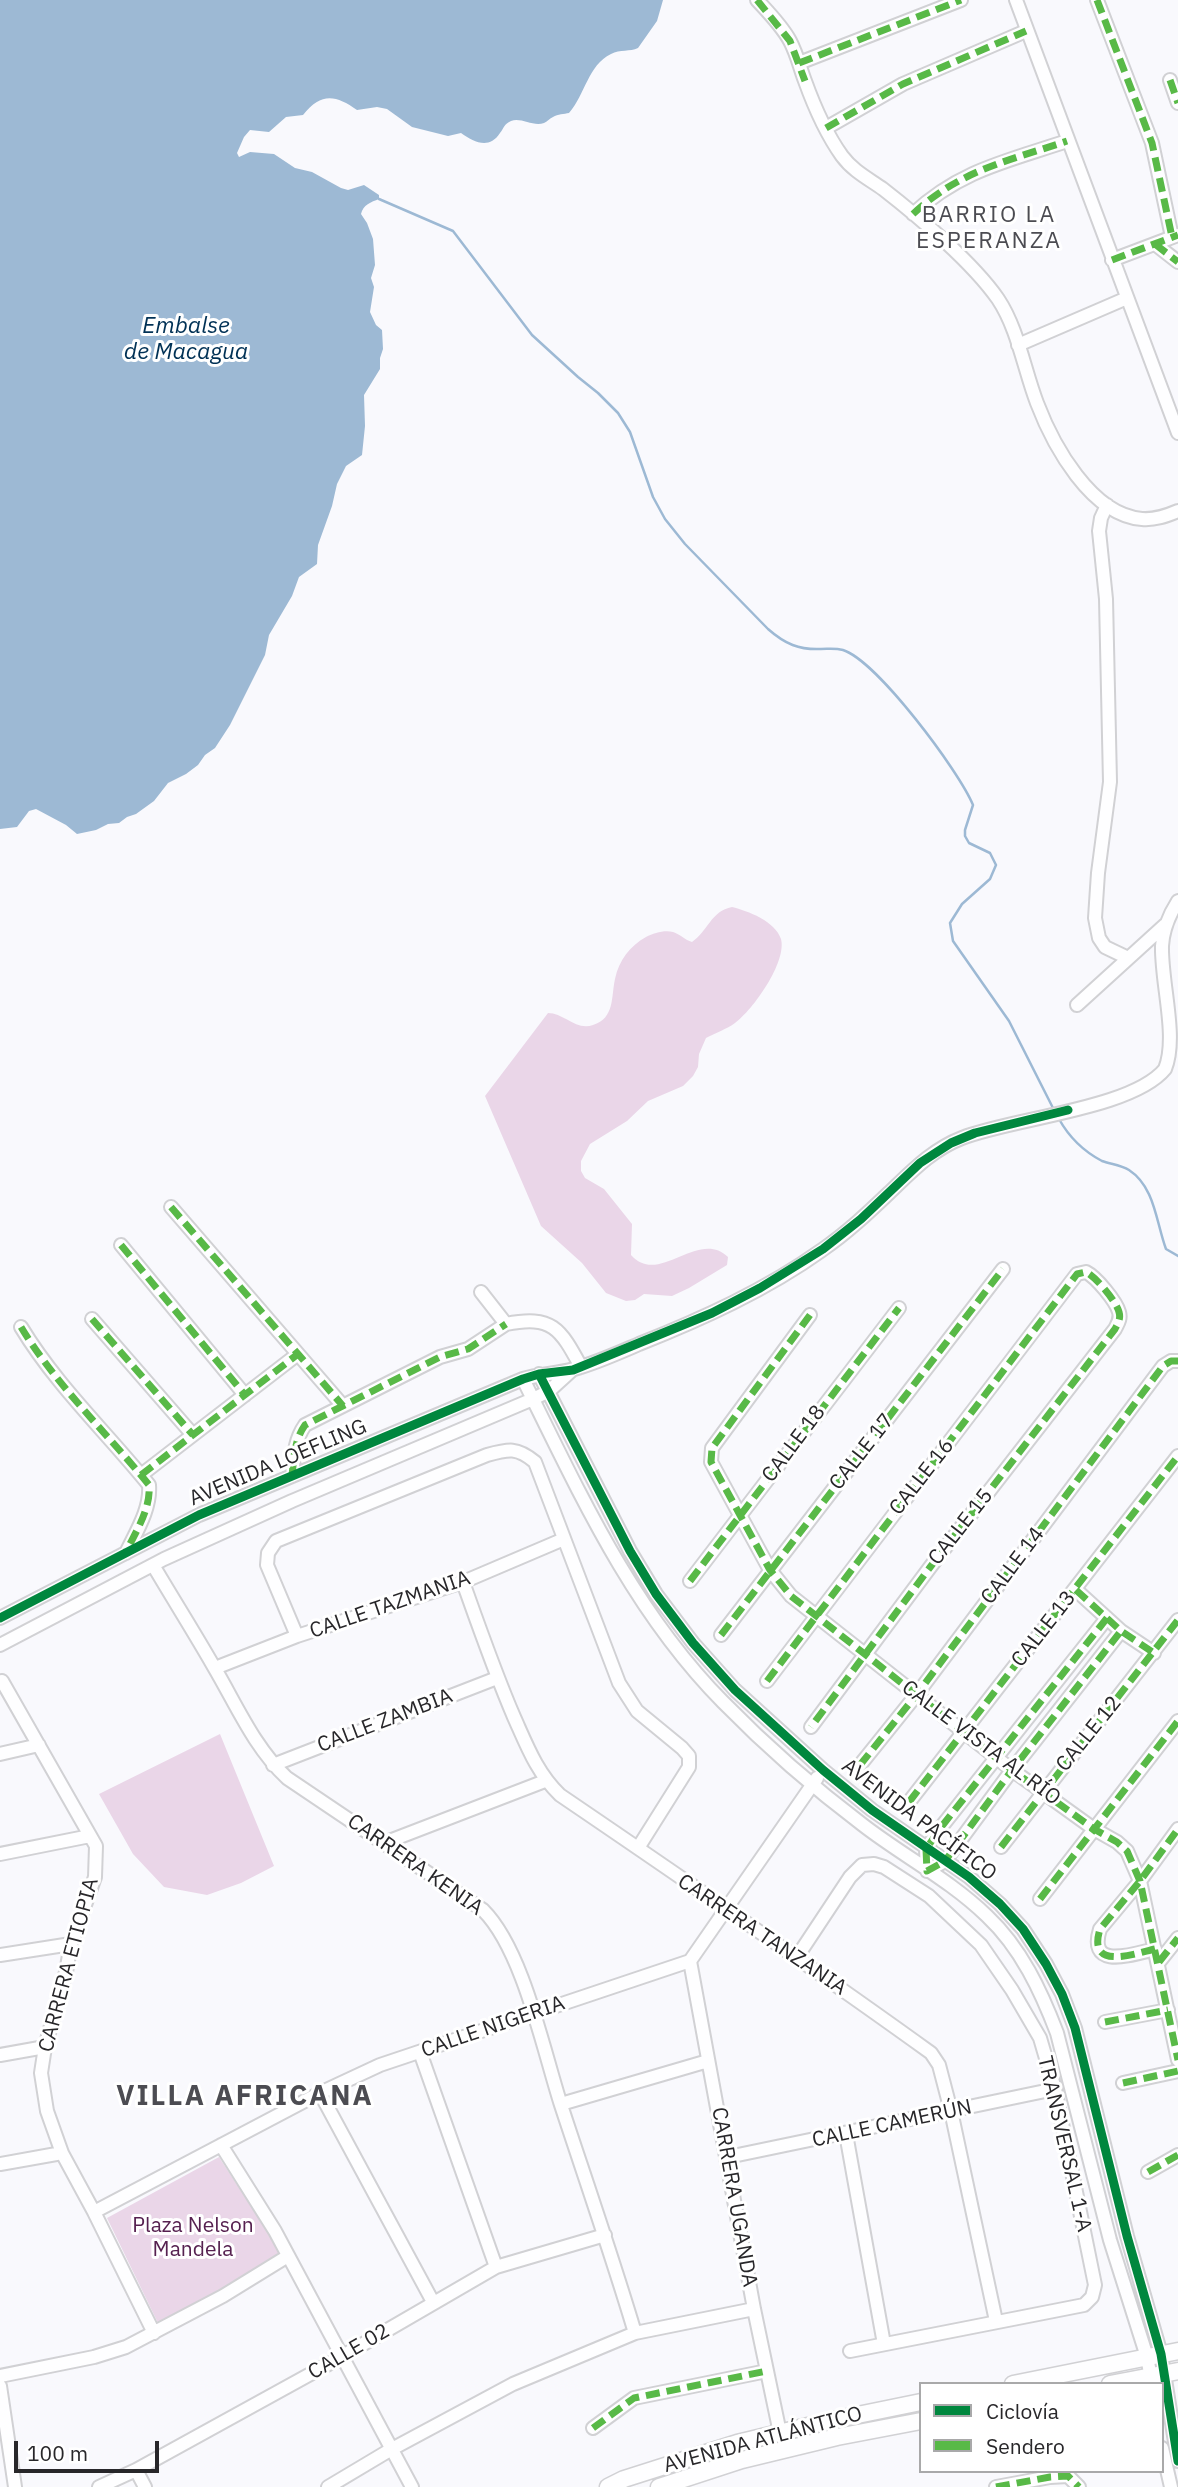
<!DOCTYPE html>
<html>
<head>
<meta charset="utf-8">
<style>
	body { margin:0 }
	#map { position:relative; width:1178px; height:2487px; overflow:hidden; background:#f9f9fd; font-family:"IBM Plex Sans",sans-serif }
	canvas { display:block }
	.legend { position:absolute; left:919px; top:2382px; width:245px; height:91px; box-sizing:border-box; background:#fff; border:2px solid #a9a9aa; margin:0; padding:9px 12px; list-style:none; font-size:21px; color:#28272a }
	.legend li { display:flex; align-items:center; gap:14px; height:35px }
	.legend b { width:35px; border:2px solid #a9a9aa }
	.scale { position:absolute; left:14px; top:2441px; width:145px; height:32px; box-sizing:border-box; border:4px solid #28272a; border-top:0; padding-left:9px; font-size:21px; line-height:24px; white-space:nowrap; color:#28272a; -webkit-text-stroke:5px #fff; paint-order:stroke }
</style>
</head>
<body>
<div id="map">
<canvas width="1178" height="2487"></canvas>
<ul class="legend">
<li><b style="height:9px;background:#00873e"></b>Ciclovía</li>
<li><b style="height:9px;background:#58b947"></b>Sendero</li>
</ul>
<div class="scale">100 m</div>
</div>
<script>
const context = document.querySelector('canvas').getContext('2d');
context.lineJoin = 'round';
function paint(path, color) { context.fillStyle = color; context.fill(path, 'evenodd'); }
function trace(path, color, width, dash) { context.strokeStyle = color; context.lineWidth = width; context.lineCap = dash ? 'butt' : 'round'; context.setLineDash(dash || []); context.stroke(path); }
function drawText(font, color, halo, rows, align = 'center') {
  context.font = font + ' "IBM Plex Sans",sans-serif'; context.lineWidth = 6; context.setLineDash([]); context.textBaseline = 'middle'; context.strokeStyle = halo; context.fillStyle = color; for (const [text, x, y, turn = 0] of rows) {
    context.save(); context.translate(x, y); context.rotate((+turn || 0) * Math.PI / 180); context.textAlign = isNaN(turn) ? turn : align; if (halo) context.strokeText(text, 0, 0); context.fillText(text, 0, 0); context.restore();
  }
}
paint(new Path2D(`
	M732,907C748,911 775,921 781,939C787,962 753,1010 735,1023C727,1029 715,1033 706,1038L699,1054L698,1067L693,1076L683,1086L648,1101L627,1121L590,1144L581,1161V1171L585,1178L604,1189L632,1224L631,1255C659,1287 698,1228 728,1257L727,1265L689,1288L672,1296L644,1294L635,1300L626,1301L606,1293L582,1263L541,1226L485,1096L548,1013C564,1013 576,1031 593,1025C615,1018 611,997 615,979C619,960 630,946 646,937C654,933 664,930 673,932C680,934 685,940 692,942C708,931 711,911 732,907Z
	M220,1734L274,1866L241,1883L207,1895L164,1887L133,1854L99,1794Z
	M219,2157L281,2253L219,2291L158,2323L107,2218Z`), '#ead6e8');
paint(new Path2D(`
	M0,0H663L657,21L638,48C630,52 620,49 611,54C588,65 585,95 569,113C564,114 558,114 553,117C550,118 547,122 544,123C533,127 521,117 511,121C504,124 504,128 500,133C489,150 474,142 461,133L448,136L412,127L387,109L377,107L357,110C336,95 321,92 303,115L286,117L269,132L250,130L244,137L237,153L239,157L250,152L274,154L295,168L312,172L341,188L348,190L364,185L379,195V199C371,202 363,205 361,214L367,223L373,239L375,265L371,278L374,287L370,312L376,325L382,330L383,349L380,358V369L364,395L365,426L362,455L346,466L337,484L332,506L318,545L317,564L299,577L292,596L269,635L265,655L230,725L215,748L205,755L198,765L186,774L168,783L154,801L136,814L127,817L119,823L108,824L96,830L77,834L66,825L36,809L29,811L17,827L0,829Z`), '#9db9d4');
trace(new Path2D(`
	M379,199L453,231L532,335L578,377L598,393L618,413L630,432L653,497L665,519L685,544L768,629C785,644 799,650 821,649C829,649 835,648 843,650C877,661 959,771 973,805L965,830V836L969,843L990,853L996,865L990,879L962,904L950,923L953,941L1009,1021L1054,1110
	M1059,1119C1069,1137 1083,1151 1102,1161C1110,1164 1121,1165 1129,1170C1155,1187 1156,1222 1166,1249L1178,1256`), '#9db9d4', 2.5);
const minor = new Path2D(`
	M757,0C769,13 782,26 790,41C797,54 800,68 805,81C814,106 827,135 842,156C853,171 869,179 883,189C919,217 973,263 998,299C1018,329 1024,369 1037,403C1053,445 1091,515 1142,519C1155,520 1166,516 1178,511
	M1016,0L1178,433
	M1097,0L1152,143L1172,237
	M799,63L961,0
	M1170,80L1178,103
	M826,128L903,84L1026,31
	M913,214C960,170 1008,161 1067,141
	M1155,244L1178,262
	M1112,260L1178,235
	M1018,345L1127,298
	M1107,505L1101,518L1099,531L1106,599L1110,782L1098,873L1095,918L1099,938L1105,947L1128,958
	M1077,1005L1165,925
	M171,1207L343,1406
	M121,1245L245,1395
	M481,1292L506,1324C552,1315 560,1328 581,1367
	M810,1315L712,1448L711,1462L770,1570L791,1596L1012,1770L1094,1829L1117,1842L1127,1851L1140,1881L1178,2060
	M92,1319L193,1435
	M21,1327C56,1385 107,1433 149,1485C151,1509 136,1532 126,1553
	M539,1374L630,1551L656,1594L693,1643L735,1690L823,1770L872,1810L969,1877L1000,1904L1023,1929L1046,1964L1062,1994L1075,2028L1127,2236L1161,2354L1178,2461
	M523,1379C580,1494 632,1610 723,1702C766,1746 814,1788 863,1825C903,1856 950,1880 987,1916C1021,1948 1041,1991 1057,2033L1110,2240L1147,2357L1152,2383
	M141,1475L298,1354
	M292,1476C294,1457 294,1441 305,1425L440,1357L468,1349L506,1324
	M153,1565C173,1599 194,1632 214,1667C237,1706 254,1747 287,1778L483,1910C523,1950 543,2049 561,2105C586,2181 612,2256 635,2333
	M690,1581L899,1308
	M463,1582C479,1627 495,1673 514,1717C527,1746 537,1773 560,1795C685,1880 809,1965 931,2053L939,2065L951,2111L996,2321
	M1076,1590L1121,1631L1154,1653
	M0,1618L199,1515L523,1379C540,1374 557,1374 574,1369C596,1363 618,1353 639,1344C702,1319 766,1290 822,1250C847,1233 869,1212 890,1192C912,1171 933,1149 962,1138C1013,1118 1132,1109 1165,1069C1178,1037 1161,983 1162,946C1163,929 1169,915 1178,901
	M1107,1618L942,1826L926,1849L927,1871L945,1861L1012,1770L1121,1631
	M721,1635L1003,1269
	M297,1636L267,1565L268,1553L276,1541L487,1455C509,1449 517,1447 535,1462L619,1683L637,1711L682,1748L689,1756V1767L638,1848
	M0,1645L164,1559L292,1501L533,1399L549,1391L572,1370
	M215,1668L297,1636L463,1582L564,1539
	M2,1681L96,1846L95,1877L71,1944L66,1972L45,2047L41,2073L47,2111L62,2153L94,2212L154,2333
	M767,1681L1077,1274L1086,1272C1096,1277 1116,1301 1119,1312C1121,1319 1118,1323 1115,1329L931,1566L811,1727
	M0,1754L39,1745
	M273,1765L497,1678
	M860,1765L917,1694L1163,1366L1171,1361H1178
	M909,1802L1178,1456
	M384,1843L545,1781
	M1001,1847L1178,1620
	M0,1854L90,1836
	M1040,1899L1178,1721
	M1155,1949C1133,1954 1087,1971 1100,1929L1140,1881L1178,1829
	M0,1955L71,1944
	M797,1957L850,1877L862,1865L874,1864L884,1867L929,1896L981,1945L1012,1990L1040,2038L1055,2089L1095,2285L1092,2297L1084,2305L850,2351
	M690,1961L754,2309L780,2433
	M1159,1962L1178,1938
	M1105,2022L1168,2010
	M420,2052L496,2267
	M0,2055L45,2047
	M1123,2083L1178,2071
	M320,2093L433,2302
	M561,2104L708,2061
	M846,2134L884,2344
	M221,2145L275,2231L412,2487
	M728,2157L1055,2089
	M0,2164L62,2153
	M1148,2172L1178,2155
	M94,2212L320,2093L380,2065L690,1961L817,1778
	M0,2376L94,2357L126,2347L223,2296L288,2256
	M0,2386L15,2487
	M593,2428L634,2398L767,2371
	M1162,2448L1171,2487
	M136,2470L145,2487
	M99,2487L136,2470L334,2361L496,2267L605,2235
	M328,2487L390,2450L513,2384L635,2333L754,2309
	M996,2487L1050,2477L1068,2476L1079,2487`);
const major = new Path2D(`
	M1013,2384L1178,2351
	M1110,2384L1178,2371
	M608,2487L624,2479L737,2443L833,2420L921,2402
	M659,2487L742,2460L837,2437L921,2421`);
trace(minor, '#d1d1d4', 16);
trace(major, '#d1d1d4', 19);
trace(minor, '#fefeff', 12);
trace(major, '#fefeff', 16);
trace(new Path2D(`
	M757,0L790,41L805,81
	M1097,0L1152,143L1172,237
	M799,63L961,0
	M1170,80L1178,103
	M826,128L903,84L1026,31
	M913,214C960,170 1008,161 1067,141
	M1155,244L1178,262
	M1112,260L1178,235
	M171,1207L343,1406
	M121,1245L245,1395
	M810,1315L712,1448L711,1462L770,1570L791,1596L1012,1770L1094,1829L1117,1842L1127,1851L1140,1881L1178,2060
	M92,1319L193,1435
	M21,1327C56,1385 107,1433 149,1485C151,1509 136,1531 126,1552
	M141,1475L298,1354
	M292,1476C294,1457 294,1441 305,1425L440,1357L468,1349L506,1324
	M690,1581L899,1308
	M1076,1590L1121,1631L1154,1653
	M1107,1618L942,1826L926,1849L927,1871L945,1861L1012,1770L1121,1631
	M721,1635L1003,1269
	M767,1681L1077,1274L1086,1272C1096,1277 1116,1301 1119,1312C1121,1319 1118,1323 1115,1329L931,1566L811,1727
	M860,1765L917,1694L1163,1366L1171,1361H1178
	M909,1802L1178,1456
	M1001,1847L1178,1620
	M1040,1899L1178,1721
	M1155,1949C1133,1954 1087,1971 1100,1929L1140,1881L1178,1829
	M1159,1962L1178,1938
	M1105,2022L1168,2010
	M1123,2083L1178,2071
	M1148,2172L1178,2155
	M593,2428L634,2398L767,2371
	M996,2487L1050,2477L1068,2476L1079,2487`), '#58b947', 7, [14, 7]);
trace(new Path2D(`
	M539,1374L630,1551L656,1594L693,1643L735,1690L823,1770L872,1810L969,1877L1000,1904L1023,1929L1046,1964L1062,1994L1075,2028L1127,2236L1161,2354L1178,2461
	M0,1618L199,1515L523,1379L539,1374L573,1370L712,1313L760,1288L823,1249L861,1219L920,1163L951,1143L975,1133L1068,1110`), '#00873e', 9);
drawText('21px', '#28272a', '#fff', [
	["CALLE 18",794,1444,-53],
	["CALLE 17",862,1452,-52],
	["AVENIDA LOEFLING",278,1463,-23],
	["CALLE 16",922,1477,-52],
	["CALLE 15",961,1527,-52],
	["CALLE 14",1013,1566,-53],
	["CALLE TAZMANIA",390,1605,-19],
	["CALLE 13",1044,1629,-52],
	["CALLE ZAMBIA",385,1721,-21],
	["CALLE 12",1089,1734,-51],
	["CALLE VISTA AL RÍO",981,1743,37],
	["AVENIDA PACÍFICO",919,1820,37],
	["CARRERA KENIA",415,1865,35],
	["CARRERA TANZANIA",762,1935,34],
	["CARRERA ETIOPIA",69,1965,-75],
	["CALLE NIGERIA",493,2027,-19],
	["CALLE CAMERÚN",892,2124,-12],
	["TRANSVERSAL 1-A",1064,2144,77],
	["CARRERA UGANDA",734,2197,80],
	["CALLE 02",349,2352,-30],
	["AVENIDA ATLÁNTICO",763,2440,-15]
]);
drawText('21px', '#562150', '#fff', [
	["Plaza Nelson",193,2226],
	["Mandela",193,2250]
]);
context.letterSpacing = '2px';
drawText('23px', '#4c4c52', '#fff', [
	["BARRIO LA",989,215],
	["ESPERANZA",989,241]
]);
context.letterSpacing = '0px';
drawText('italic 23px', '#003155', '#fff', [
	["Embalse",186,326],
	["de Macagua",186,352]
]);
context.letterSpacing = '2px';
drawText('bold 28px', '#4c4c52', '#fff', [
	["VILLA AFRICANA",245,2097]
]);
context.letterSpacing = '0px';
</script>
</body>
</html>
